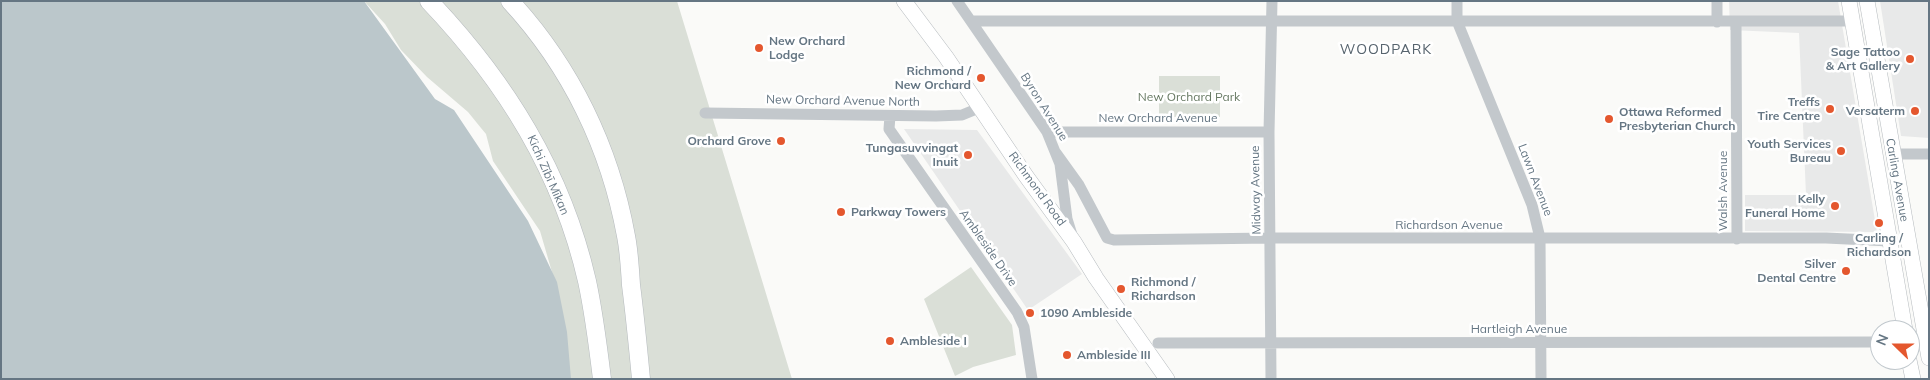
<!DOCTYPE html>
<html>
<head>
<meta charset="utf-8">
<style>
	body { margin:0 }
	#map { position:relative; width:1930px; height:380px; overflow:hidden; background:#fafaf8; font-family:Mulish,sans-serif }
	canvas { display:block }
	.frame { position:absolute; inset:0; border:2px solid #657683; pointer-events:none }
	.north { position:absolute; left:1870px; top:320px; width:50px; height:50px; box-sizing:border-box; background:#fff; border:1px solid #c1c8cd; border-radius:50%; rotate:292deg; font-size:14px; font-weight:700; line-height:20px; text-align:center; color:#657683 }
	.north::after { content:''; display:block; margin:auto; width:18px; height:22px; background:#e4572e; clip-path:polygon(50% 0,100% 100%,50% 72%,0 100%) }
</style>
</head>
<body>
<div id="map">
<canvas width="1930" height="380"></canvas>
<div class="frame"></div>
<div class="north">N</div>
</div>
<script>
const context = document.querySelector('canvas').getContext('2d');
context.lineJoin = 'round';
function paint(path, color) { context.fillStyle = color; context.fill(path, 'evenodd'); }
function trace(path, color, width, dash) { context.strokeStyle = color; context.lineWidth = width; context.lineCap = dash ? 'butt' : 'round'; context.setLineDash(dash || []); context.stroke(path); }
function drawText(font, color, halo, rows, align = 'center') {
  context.font = font + ' Mulish,sans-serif'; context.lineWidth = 5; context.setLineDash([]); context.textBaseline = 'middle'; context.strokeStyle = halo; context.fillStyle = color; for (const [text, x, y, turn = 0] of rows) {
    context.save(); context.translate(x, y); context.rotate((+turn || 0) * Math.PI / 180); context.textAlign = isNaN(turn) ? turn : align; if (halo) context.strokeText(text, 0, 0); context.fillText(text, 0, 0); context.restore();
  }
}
paint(new Path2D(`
	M1729,1H1838L1877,232L1745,231V195H1806L1799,33L1730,30Z
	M1880,1H1929V138L1901,136Z
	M904,129L977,130L1082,274L1028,310Z`), '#e8e9e9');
paint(new Path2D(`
	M364,1H677L792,379H570L559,296L540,231L493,161L486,134L481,128L468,112L427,77L401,50L385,24Z
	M1159,76H1220V117H1159Z
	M971,267L1012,325L1016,355L973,367L955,376L924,299Z`), '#dadfd7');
paint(new Path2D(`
	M1,1H364L435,99L454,110L528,221L557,282L567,332L571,379H1Z`), '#bbc7cb');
const major = new Path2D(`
	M904,1L946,57L1026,176L1074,242L1096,278L1167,379
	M1849,1L1905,330
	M1867,1L1929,358
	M1909,360L1913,379`);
const highway = new Path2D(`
	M429,1C506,82 562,172 587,281C594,313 598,346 602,379
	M510,1C571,67 610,148 626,236C629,251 630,268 631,285C635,316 638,347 641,379`);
trace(major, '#b5babe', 16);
trace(highway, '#b4b9bd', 19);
trace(new Path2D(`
	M957,1L1047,132L1060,164L1067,219L1072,235
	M1457,1V21L1532,205L1540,238L1541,379
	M1717,1V22
	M971,21C1265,20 1559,22 1852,21
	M1736,22L1737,239
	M705,113L936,116L962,115L979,108
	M890,116L889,129L1017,312L1024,327L1032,379
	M1047,132H1269
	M1056,153L1079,185L1107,238L1114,240L1271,238H1826L1890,241
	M1893,154H1929
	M1158,343L1880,342
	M1271,379L1269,132L1272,1`), '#c3c8cc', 11);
trace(major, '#fff', 15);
trace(highway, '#fff', 18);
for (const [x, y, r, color] of [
	[759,48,5,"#e4572e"],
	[1910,59,5,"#e4572e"],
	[981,78,5,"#e4572e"],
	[1830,109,5,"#e4572e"],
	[1915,111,5,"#e4572e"],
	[1609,119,5,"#e4572e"],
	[781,141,5,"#e4572e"],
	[1841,151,5,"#e4572e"],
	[968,155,5,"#e4572e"],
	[1835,206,5,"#e4572e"],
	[841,212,5,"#e4572e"],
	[1879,223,5,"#e4572e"],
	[1846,271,5,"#e4572e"],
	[1121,289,5,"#e4572e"],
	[1030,313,5,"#e4572e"],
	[890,341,5,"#e4572e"],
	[1067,355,5,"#e4572e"]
]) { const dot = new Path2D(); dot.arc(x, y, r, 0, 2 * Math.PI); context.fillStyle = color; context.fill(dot); trace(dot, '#fff', 2); }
drawText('bold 12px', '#657683', '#fff', [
	["New Orchard",769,41,"left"],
	["Lodge",769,55,"left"],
	["Sage Tattoo",1900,52],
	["& Art Gallery",1900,66],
	["Richmond /",971,71],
	["New Orchard",971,85],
	["Treffs",1820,102],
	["Tire Centre",1820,116],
	["Versaterm",1905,111],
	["Ottawa Reformed",1619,112,"left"],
	["Presbyterian Church",1619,126,"left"],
	["Orchard Grove",771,141],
	["Youth Services",1831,144],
	["Bureau",1831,158],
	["Tungasuvvingat",958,148],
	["Inuit",958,162],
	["Kelly",1825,199],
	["Funeral Home",1825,213],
	["Parkway Towers",851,212,"left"],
	["Carling /",1879,238,"center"],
	["Richardson",1879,252,"center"],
	["Silver",1836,264],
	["Dental Centre",1836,278],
	["Richmond /",1131,282,"left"],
	["Richardson",1131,296,"left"],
	["1090 Ambleside",1040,313,"left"],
	["Ambleside I",900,341,"left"],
	["Ambleside III",1077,355,"left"]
], 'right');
drawText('12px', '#687a64', '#fff', [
	["New Orchard Park",1189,97]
]);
drawText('12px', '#657683', '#fff', [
	["New Orchard Avenue North",843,101,1],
	["Byron Avenue",1044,107,58],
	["New Orchard Avenue",1158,118],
	["Kichi Zībī Mīkan",548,175,66],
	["Lawn Avenue",1535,180,69],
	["Carling Avenue",1897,180,80],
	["Richmond Road",1037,189,54],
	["Midway Avenue",1256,190,-91],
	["Walsh Avenue",1723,191,-90],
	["Richardson Avenue",1449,225],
	["Ambleside Drive",988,248,55],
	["Hartleigh Avenue",1519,329]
]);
context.letterSpacing = '1px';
drawText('14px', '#57646e', '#fff', [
	["WOODPARK",1386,50]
]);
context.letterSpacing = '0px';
</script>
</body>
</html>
